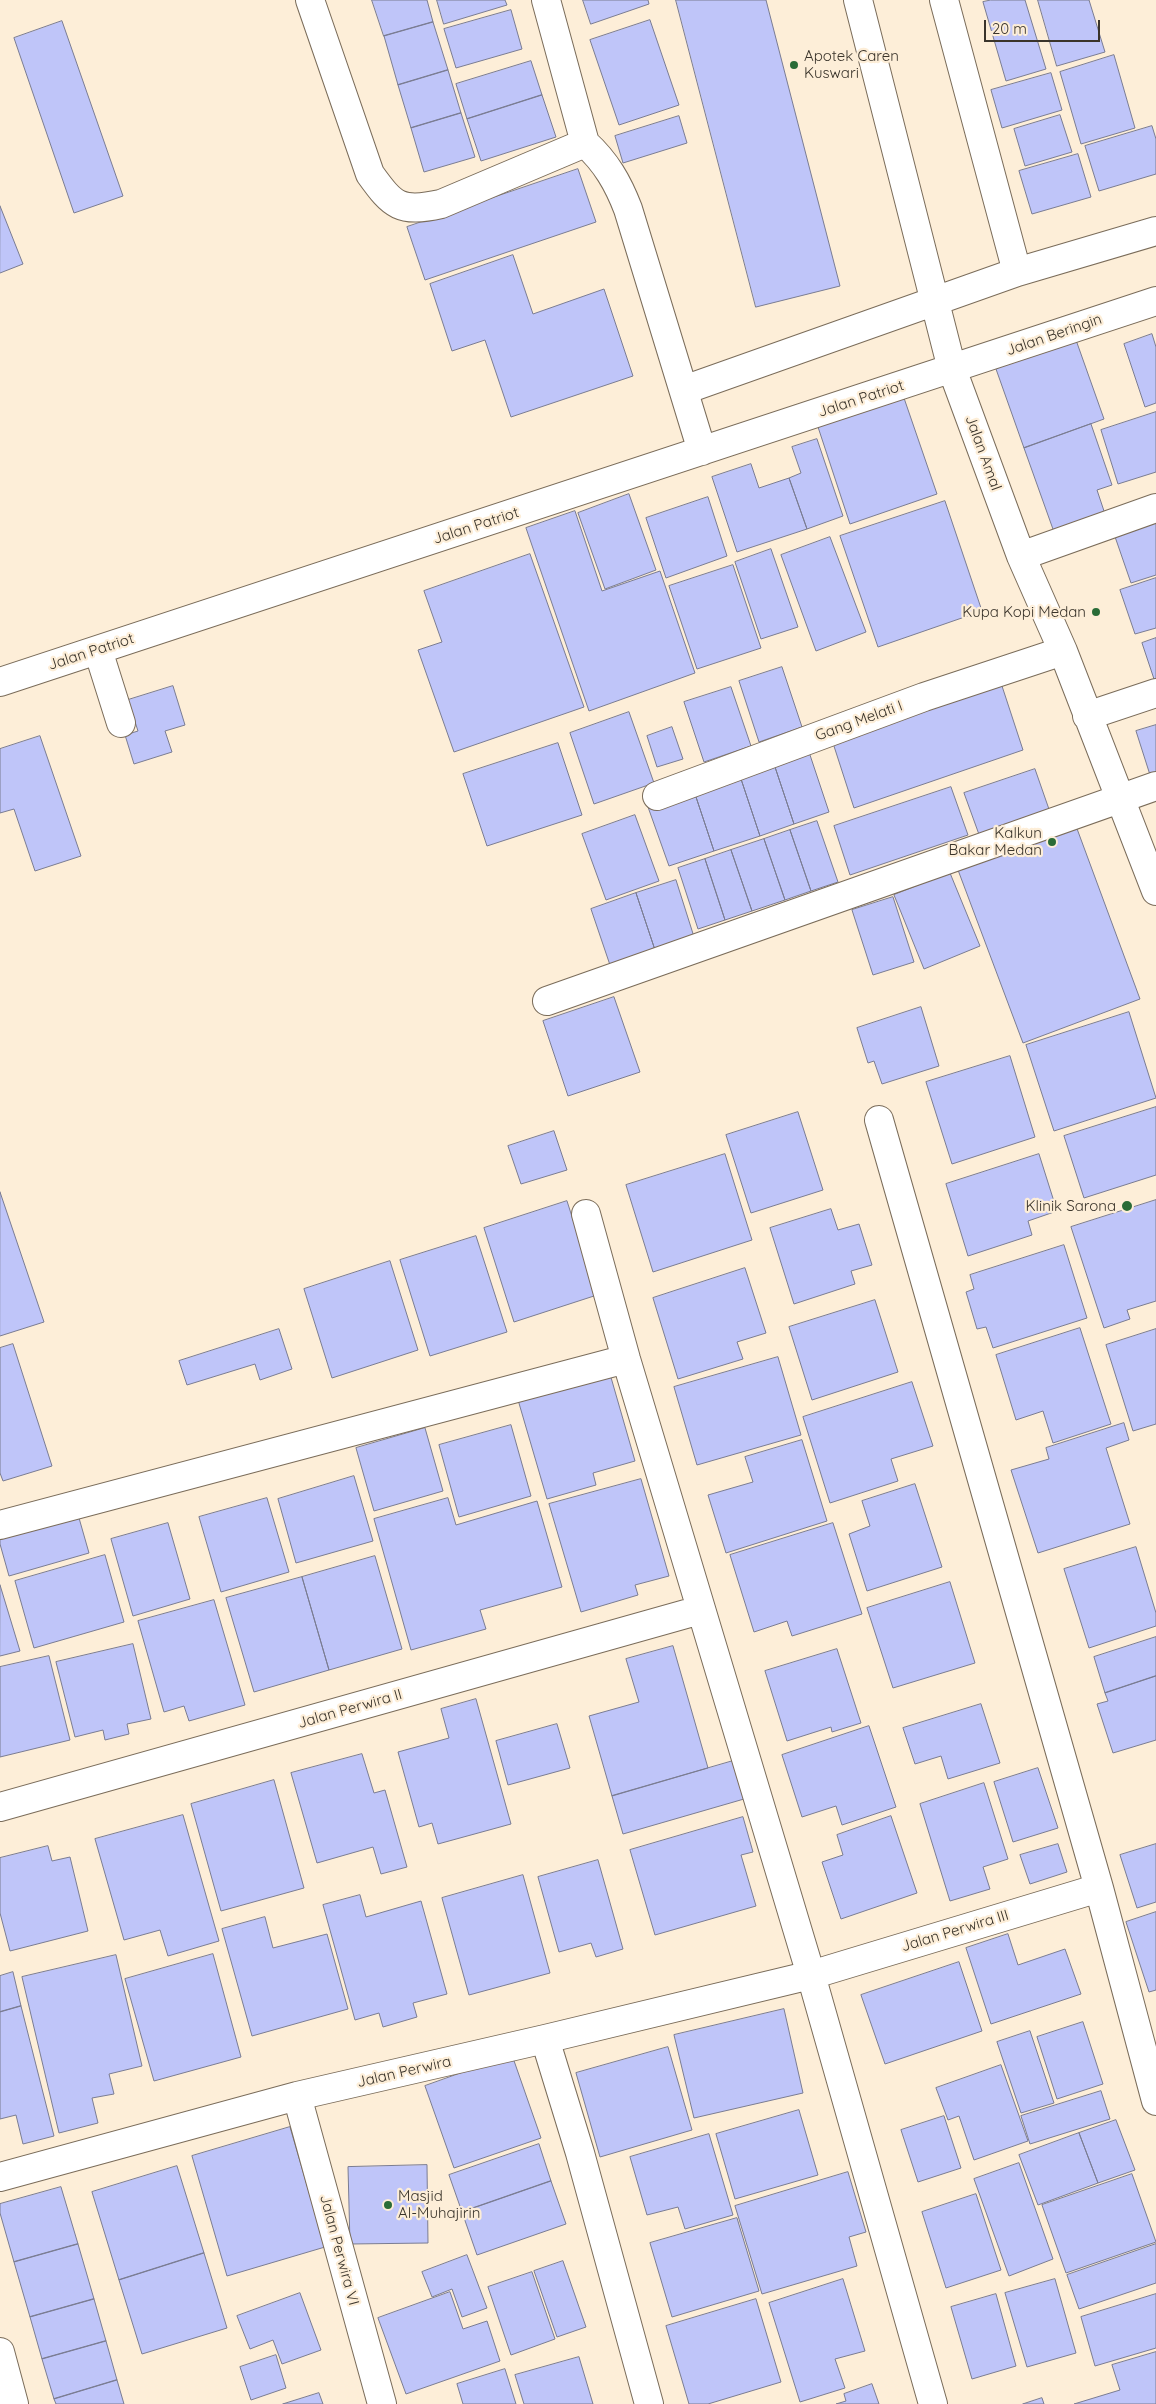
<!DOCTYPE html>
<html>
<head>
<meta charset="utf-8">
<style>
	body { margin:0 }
	#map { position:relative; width:1156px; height:2404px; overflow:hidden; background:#fdeed8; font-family:Quicksand,sans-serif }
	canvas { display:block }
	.scale { position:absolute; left:984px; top:20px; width:116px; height:22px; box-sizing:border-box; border:2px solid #3a342b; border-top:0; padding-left:6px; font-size:15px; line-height:18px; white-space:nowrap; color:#3a342b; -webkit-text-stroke:4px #fdeed8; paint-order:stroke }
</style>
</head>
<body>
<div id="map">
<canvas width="1156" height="2404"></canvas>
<div class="scale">20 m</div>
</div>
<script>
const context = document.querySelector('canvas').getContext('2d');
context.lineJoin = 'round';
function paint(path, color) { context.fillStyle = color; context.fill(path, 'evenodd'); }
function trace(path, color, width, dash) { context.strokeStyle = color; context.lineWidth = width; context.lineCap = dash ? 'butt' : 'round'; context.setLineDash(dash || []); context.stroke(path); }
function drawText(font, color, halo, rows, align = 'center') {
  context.font = font + ' Quicksand,sans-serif'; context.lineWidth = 4.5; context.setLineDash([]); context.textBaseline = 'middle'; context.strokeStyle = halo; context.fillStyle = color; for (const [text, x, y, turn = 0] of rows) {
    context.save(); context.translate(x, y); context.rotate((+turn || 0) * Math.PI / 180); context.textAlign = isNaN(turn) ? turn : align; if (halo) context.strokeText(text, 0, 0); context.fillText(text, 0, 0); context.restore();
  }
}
const building = new Path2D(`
	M372,0H427L433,22L384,36Z
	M437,0H505L507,5L444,24Z
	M583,0H648L649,4L591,24Z
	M676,0H766L840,286L756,307Z
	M991,0H1025L1046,69L1006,81L983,2Z
	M1038,0H1089L1105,52L1057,66Z
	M511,10L522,49L456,68L444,29Z
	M650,20L679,105L619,125L590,40Z
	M62,21L123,196L74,213L14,38Z
	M433,22L448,70L398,85L384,36Z
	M1114,55L1135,128L1081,144L1060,72Z
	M531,61L542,95L467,119L456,84Z
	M448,70L461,113L411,128L398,85Z
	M1051,73L1062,110L1002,128L991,90Z
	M542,95L556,137L481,161L467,119Z
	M461,113L475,157L424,172L411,128Z
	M1060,115L1072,152L1025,166L1014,129Z
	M679,116L687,143L623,163L615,136Z
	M1152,126L1156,139V174L1099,191L1085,146Z
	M1078,154L1091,197L1032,214L1019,171Z
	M578,169L596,222L425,280L407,227Z
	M0,206L23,264L0,273Z
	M513,255L533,314L604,289L633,376L511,417L485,340L452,351L430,284Z
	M1152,334L1156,347V403L1145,407L1124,344Z
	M1076,340L1104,419L1024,448L996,369Z
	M904,398L937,494L850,524L818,427Z
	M1156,412V472L1118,484L1101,430Z
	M1091,424L1112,485L1097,490L1105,514L1054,532L1024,448Z
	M817,439L843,516L807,529L789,478L801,473L792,447Z
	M751,464L759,488L789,478L807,529L737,552L712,477Z
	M629,494L656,570L605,589L578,513Z
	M708,497L727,556L666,578L646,518Z
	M945,501L982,611L878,647L840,536Z
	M575,511L602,591L660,571L695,673L589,711L526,528Z
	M1156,513V575L1131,583L1112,528Z
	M830,537L866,632L816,651L781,555Z
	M771,549L798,627L761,639L735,562Z
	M530,554L584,707L454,752L418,650L442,642L424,591Z
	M733,565L761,648L697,669L669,586Z
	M1156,578V628L1135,634L1120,590Z
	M1156,638V685L1142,643Z
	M782,667L802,727L759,742L739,681Z
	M1001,683L1023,750L854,808L832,740Z
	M173,686L185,725L165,731L172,752L134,764L125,735L138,731L128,700Z
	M731,687L751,746L704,762L684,702Z
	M629,712L654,783L594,804L570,733Z
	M1156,725V776L1151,778L1136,731Z
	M672,727L683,759L657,767L647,736Z
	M40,736L81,856L35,871L14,809L0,813V749Z
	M558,743L582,815L487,846L463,774Z
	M809,752L829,812L794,824L774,764Z
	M774,764L794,824L760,836L740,776Z
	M1035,769L1051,815L981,840L964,793Z
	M740,776L760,836L714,851L694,791Z
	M951,787L968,835L850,875L834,826Z
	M694,791L714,851L669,866L648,807Z
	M635,815L659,881L606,900L582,834Z
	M817,821L838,882L811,891L790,830Z
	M1076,826L1140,999L1023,1043L958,870Z
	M790,830L811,891L785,900L764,839Z
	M764,839L785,900L752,911L731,850Z
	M731,850L752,911L725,920L705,859Z
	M705,859L725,920L698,929L678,868Z
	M950,873L980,946L924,969L894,895Z
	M676,880L695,940L656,953L636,893Z
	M636,893L656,953L611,968L591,909Z
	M893,897L914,962L873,975L852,910Z
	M614,997L640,1072L568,1096L543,1021Z
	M921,1007L939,1066L882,1084L874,1061L868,1063L857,1028Z
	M1129,1012L1156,1098L1054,1131L1026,1045Z
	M1010,1056L1035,1137L952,1164L926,1082Z
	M1156,1107V1175L1084,1198L1064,1136Z
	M798,1112L823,1190L751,1213L726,1135Z
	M554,1131L567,1170L521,1184L508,1146Z
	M725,1154L752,1240L653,1272L626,1185Z
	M1039,1154L1057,1211L1028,1221L1032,1235L968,1256L946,1184Z
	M0,1192L44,1322L0,1336Z
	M1156,1200V1301L1127,1310L1130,1319L1104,1328L1071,1227Z
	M567,1201L597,1295L514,1322L484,1228Z
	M831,1209L838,1230L859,1224L872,1265L851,1271L855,1284L794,1304L770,1228Z
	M476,1236L507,1332L430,1356L400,1260Z
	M1064,1245L1087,1318L993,1348L986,1327L977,1329L966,1292L974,1289L970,1275Z
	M390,1261L418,1350L332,1378L304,1289Z
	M745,1268L766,1333L737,1342L743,1359L678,1379L653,1298Z
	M875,1300L898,1372L812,1400L789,1327Z
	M1080,1328L1111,1424L1053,1443L1043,1411L1016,1420L996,1355Z
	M279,1329L292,1369L260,1380L255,1364L187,1385L179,1361Z
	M1156,1329V1424L1133,1431L1106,1345Z
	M13,1344L52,1466L3,1481L0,1473V1348Z
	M778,1357L801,1435L697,1465L674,1387Z
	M608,1367L635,1461L593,1473L596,1485L547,1499L516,1393Z
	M912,1382L933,1446L891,1459L898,1481L830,1503L803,1417Z
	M1124,1423L1129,1440L1106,1448L1130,1524L1038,1553L1011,1470L1049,1459L1046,1448Z
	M511,1425L531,1496L459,1517L439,1445Z
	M425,1428L443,1491L374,1511L356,1448Z
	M802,1440L827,1521L726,1553L708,1495L753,1482L745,1457Z
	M354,1476L373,1541L296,1563L278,1499Z
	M641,1479L669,1576L635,1585L638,1595L581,1612L549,1504Z
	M915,1484L942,1567L867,1591L849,1534L870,1526L862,1501Z
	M267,1498L289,1572L221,1592L199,1517Z
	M448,1498L456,1525L537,1501L562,1587L480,1610L486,1629L411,1650L374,1519Z
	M77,1511L89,1553L9,1576L0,1544V1533Z
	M168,1523L190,1599L133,1616L111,1539Z
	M833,1523L862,1614L792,1636L787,1621L754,1632L730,1555Z
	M1136,1547L1156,1613V1626L1089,1648L1064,1569Z
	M105,1555L124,1622L34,1648L15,1581Z
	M375,1556L402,1649L329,1670L302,1577Z
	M302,1577L329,1670L254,1692L226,1598Z
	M950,1582L975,1663L893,1688L867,1608Z
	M0,1585L20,1651L0,1656Z
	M214,1600L245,1705L189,1721L184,1706L164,1712L138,1621Z
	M1156,1637V1676L1105,1693L1094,1657Z
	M133,1644L151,1719L127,1724L129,1734L105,1740L103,1730L75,1737L56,1662Z
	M673,1646L708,1768L612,1796L589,1716L639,1702L626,1659Z
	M837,1649L861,1723L832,1732L831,1727L787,1741L765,1671Z
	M49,1656L70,1740L0,1757V1667Z
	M1156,1676V1740L1113,1753L1097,1704L1108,1701L1105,1693Z
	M476,1699L511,1824L438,1844L432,1823L419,1827L398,1752L449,1738L441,1709Z
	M981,1704L1000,1763L948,1779L941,1756L915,1764L903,1728Z
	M557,1724L570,1768L508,1785L496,1741Z
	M869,1726L896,1807L842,1825L836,1806L802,1817L782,1755Z
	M362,1754L374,1793L385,1790L407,1867L381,1874L373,1847L317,1863L291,1773Z
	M733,1761L744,1799L623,1834L612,1796Z
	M1038,1768L1058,1828L1013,1842L994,1782Z
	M274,1780L304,1888L221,1911L191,1804Z
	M984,1783L1008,1859L983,1867L990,1889L950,1901L920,1804Z
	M183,1815L219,1941L168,1956L160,1930L124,1940L95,1839Z
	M891,1816L917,1893L841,1919L822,1862L843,1855L837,1835Z
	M743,1817L753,1852L741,1855L756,1906L655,1935L630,1850Z
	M1058,1844L1067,1872L1030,1884L1020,1855Z
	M1156,1844V1902L1137,1908L1120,1855Z
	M48,1846L52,1861L70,1857L88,1931L10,1951L0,1913V1858Z
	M598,1860L623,1949L596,1957L591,1943L559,1952L538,1877Z
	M523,1875L550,1973L469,1995L442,1898Z
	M360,1895L366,1917L421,1901L447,1994L413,2003L417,2017L383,2027L379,2013L355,2020L323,1905Z
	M1156,1912V1990L1149,1992L1126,1922Z
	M265,1917L273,1948L327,1934L348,2009L252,2036L222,1929Z
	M1008,1934L1018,1965L1065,1949L1081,1994L991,2024L966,1948Z
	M213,1954L241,2057L154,2081L125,1979Z
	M116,1955L142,2066L109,2074L114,2094L92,2098L98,2123L59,2133L22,1977Z
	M959,1962L982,2031L885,2064L861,1995Z
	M13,1972L21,2006L0,2012V1976Z
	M21,2006L54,2136L23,2144L16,2115L0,2119V2012Z
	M784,2009L803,2093L694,2118L674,2035Z
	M1083,2022L1103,2084L1057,2099L1037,2037Z
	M1030,2031L1054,2103L1021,2113L997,2042Z
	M668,2047L692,2130L600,2157L576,2073Z
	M512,2055L541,2138L454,2168L425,2086Z
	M1001,2065L1028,2141L974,2160L959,2116L948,2120L936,2088Z
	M1101,2091L1110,2119L1030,2144L1021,2116Z
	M799,2110L818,2175L735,2199L716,2134Z
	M944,2116L961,2168L918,2182L901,2130Z
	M1116,2120L1135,2170L1098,2183L1079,2133Z
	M290,2127L325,2247L227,2276L192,2156Z
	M1079,2133L1098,2183L1038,2205L1019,2155Z
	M709,2134L733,2215L685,2229L678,2207L647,2215L630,2157Z
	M539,2144L551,2181L462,2212L449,2175Z
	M1019,2163L1053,2259L1009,2276L974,2179Z
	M427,2165L428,2243L350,2244L348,2167Z
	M177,2166L204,2253L119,2280L92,2192Z
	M848,2172L866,2232L849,2237L857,2266L762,2294L735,2206Z
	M1132,2174L1156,2242L1066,2273L1042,2205Z
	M551,2181L566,2224L477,2255L462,2212Z
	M61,2187L78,2244L14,2262L0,2213V2204Z
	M976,2194L1001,2270L946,2288L922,2212Z
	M737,2218L759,2291L672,2317L650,2243Z
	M78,2244L94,2299L30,2317L14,2262Z
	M1156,2244V2283L1079,2309L1067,2275Z
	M204,2253L227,2328L142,2354L119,2280Z
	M467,2255L487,2308L462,2317L452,2289L432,2297L422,2272Z
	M563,2261L586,2327L557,2337L534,2271Z
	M532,2272L555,2339L511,2355L488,2287Z
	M843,2279L865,2351L835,2359L845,2388L800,2402L769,2303Z
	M1055,2279L1076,2353L1027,2367L1005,2293Z
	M450,2292L463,2329L487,2321L500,2361L406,2394L378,2318Z
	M300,2293L321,2350L282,2364L273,2340L250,2349L237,2316Z
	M996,2294L1016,2366L972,2379L951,2307Z
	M1156,2294V2348L1095,2366L1081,2317Z
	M94,2299L106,2341L42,2359L30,2317Z
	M756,2299L781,2382L708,2404H689L666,2326Z
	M106,2341L117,2380L54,2399L42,2359Z
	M1156,2352V2404H1074L1120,2390L1112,2365Z
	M276,2355L286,2388L251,2400L240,2367Z
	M579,2357L593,2404H524L515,2375Z
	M505,2369L516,2404H463L457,2384Z
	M117,2380L124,2404H56L54,2399Z
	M872,2384L879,2404H836L846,2401L844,2394Z
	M319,2393L323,2404H283Z
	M1042,2398L1044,2404H1023Z`);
paint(building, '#bfc5f9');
trace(building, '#7a7c92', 1);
const minor = new Path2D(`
	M310,0L370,174C393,206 400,213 441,204L585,143
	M546,0L585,143C606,162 618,183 628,209L702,451
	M858,0L952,369L1021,556L1063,651L1156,891
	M944,0L1017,272
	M684,390L1017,272L1156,231
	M1021,556L1156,508
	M98,650L121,723
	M0,682L1156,301
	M1087,716L1156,693
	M657,796L924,697L1063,651
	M547,1001L1156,786
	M879,1120L1099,1888L1156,2101
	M586,1214L626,1359L811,1975L933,2404
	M0,1525L626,1359
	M0,1807L700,1610
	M545,2039L580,2153L649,2404
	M297,2096L382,2404
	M0,2177L297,2096L545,2039L811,1975L1099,1888
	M0,2352L14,2404`);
trace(minor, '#7a6c5a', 30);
trace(minor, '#fff', 28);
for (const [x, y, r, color] of [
	[794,65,5,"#2a6c37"],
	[1096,612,5,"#2a6c37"],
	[1052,842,5,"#2a6c37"],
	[1127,1206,6,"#2a6c37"],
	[388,2205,5,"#2a6c37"]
]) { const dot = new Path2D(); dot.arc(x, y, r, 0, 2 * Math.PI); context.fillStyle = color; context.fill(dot); trace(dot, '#fdeed8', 2); }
drawText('15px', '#3a342b', '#fdeed8', [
	["Apotek Caren",804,56,"left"],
	["Kuswari",804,73,"left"],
	["Kupa Kopi Medan",1086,612],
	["Kalkun",1042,833],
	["Bakar Medan",1042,850],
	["Klinik Sarona",1116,1206],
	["Masjid",398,2196,"left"],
	["Al-Muhajirin",398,2213,"left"]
], 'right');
drawText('15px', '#3a342b', '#fdeed8', [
	["Jalan Beringin",1054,335,-19],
	["Jalan Patriot",861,399,-18],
	["Jalan Amal",983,453,70],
	["Jalan Patriot",476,526,-18],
	["Jalan Patriot",91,652,-18],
	["Gang Melati I",859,721,-20],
	["Jalan Perwira II",350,1709,-16],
	["Jalan Perwira III",955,1931,-17],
	["Jalan Perwira",404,2072,-13],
	["Jalan Perwira VI",339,2250,75]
]);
</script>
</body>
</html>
